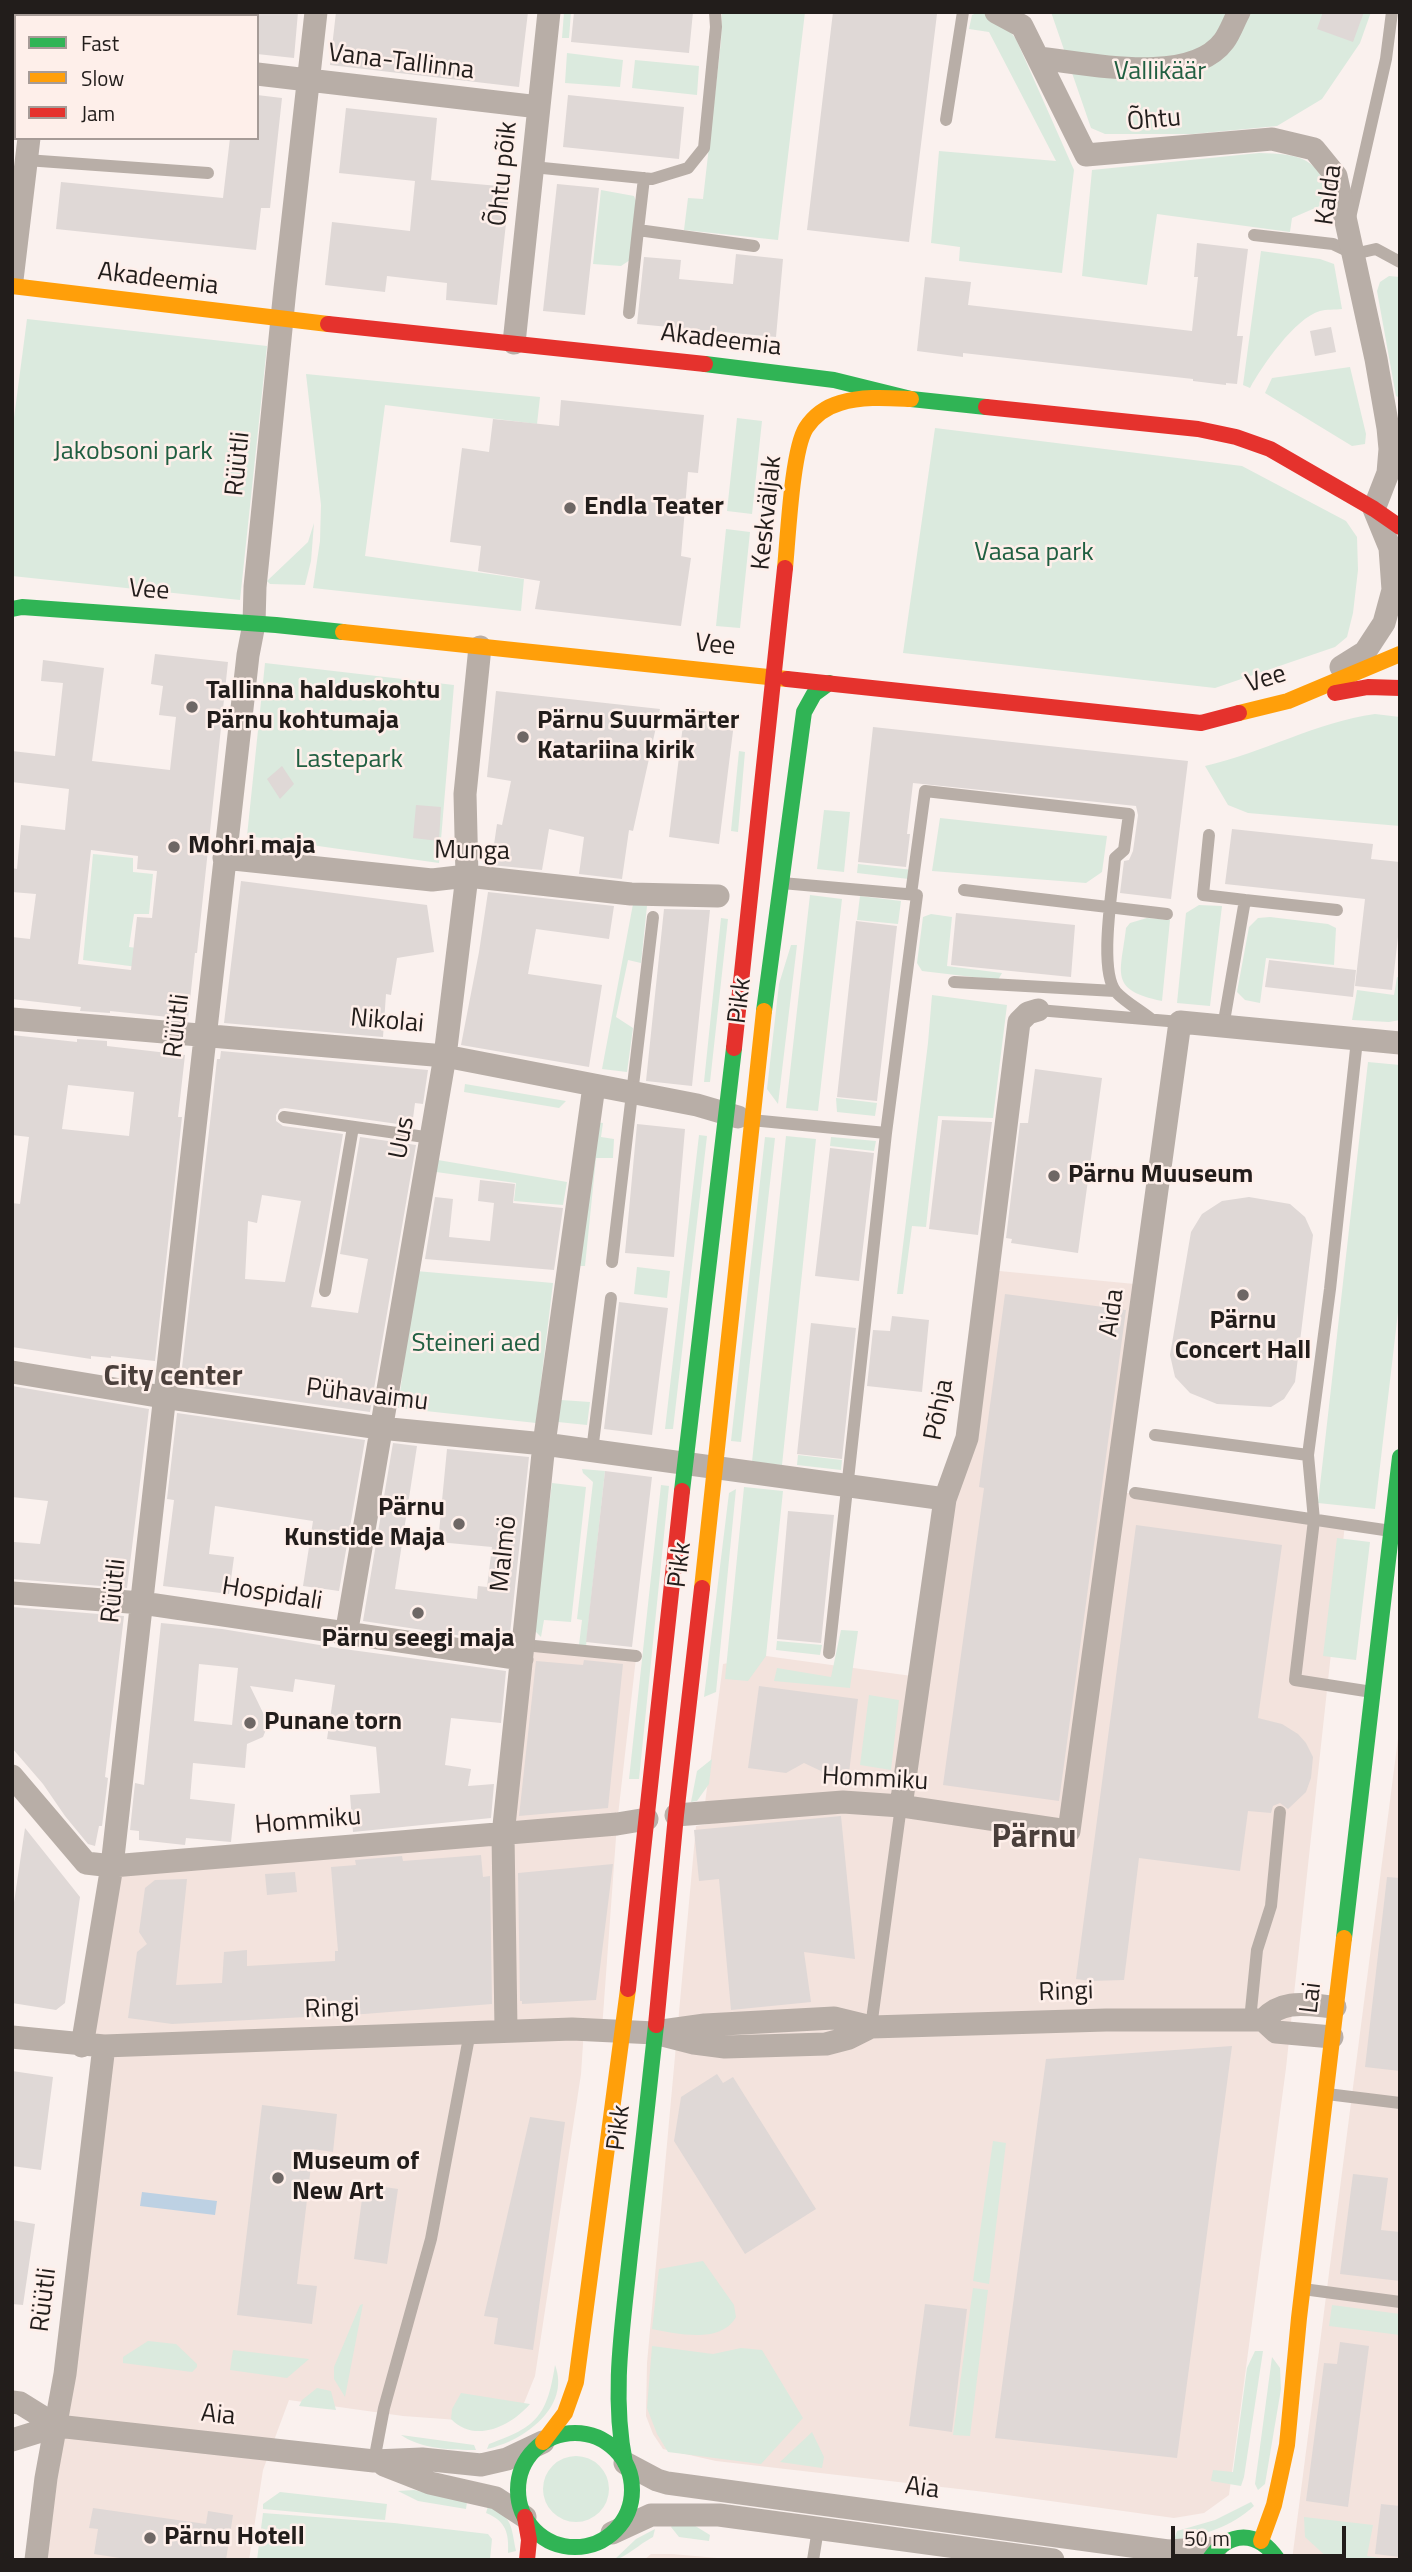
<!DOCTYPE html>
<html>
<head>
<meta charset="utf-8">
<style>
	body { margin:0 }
	#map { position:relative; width:1412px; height:2572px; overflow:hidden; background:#faf1ee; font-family:"Titillium Web",sans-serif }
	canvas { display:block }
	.frame { position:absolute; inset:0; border:14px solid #221d1b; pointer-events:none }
	.legend { position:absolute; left:14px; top:14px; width:245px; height:126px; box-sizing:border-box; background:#feefea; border:2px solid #a69b97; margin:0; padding:9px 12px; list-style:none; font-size:21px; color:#221d1b }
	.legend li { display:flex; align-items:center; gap:14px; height:35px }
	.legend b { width:35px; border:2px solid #a69b97 }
	.scale { position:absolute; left:1171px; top:2526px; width:175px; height:32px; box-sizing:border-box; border:4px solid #221d1b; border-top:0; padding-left:9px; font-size:21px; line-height:24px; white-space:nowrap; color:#221d1b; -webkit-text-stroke:5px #feefea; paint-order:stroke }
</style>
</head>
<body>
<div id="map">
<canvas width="1412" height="2572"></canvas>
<div class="frame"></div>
<ul class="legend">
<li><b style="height:9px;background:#30b455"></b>Fast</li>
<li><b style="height:9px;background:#ff9f0a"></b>Slow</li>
<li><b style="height:9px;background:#e5322d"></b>Jam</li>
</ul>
<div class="scale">50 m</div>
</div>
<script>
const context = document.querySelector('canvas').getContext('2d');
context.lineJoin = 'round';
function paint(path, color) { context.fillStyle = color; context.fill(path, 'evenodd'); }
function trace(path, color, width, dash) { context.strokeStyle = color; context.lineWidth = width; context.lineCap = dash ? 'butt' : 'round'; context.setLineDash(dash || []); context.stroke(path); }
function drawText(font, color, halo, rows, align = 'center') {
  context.font = font + ' "Titillium Web",sans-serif'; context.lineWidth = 5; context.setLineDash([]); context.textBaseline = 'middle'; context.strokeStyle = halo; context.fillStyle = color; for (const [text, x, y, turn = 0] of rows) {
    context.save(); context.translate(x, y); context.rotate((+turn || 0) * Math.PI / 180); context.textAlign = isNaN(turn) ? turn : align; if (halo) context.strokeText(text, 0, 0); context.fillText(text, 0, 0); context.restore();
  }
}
paint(new Path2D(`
	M989,1270L1145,1285L1117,1493H1135L1345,1524L1286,2068L1229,2495L1204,2513L1174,2518L985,2492L716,2461L663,2449L653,2434L646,2416L647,2363L696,1826L832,1804L704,1811L723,1664L766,1656L919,1677Z
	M523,1648L636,1658L617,1824L602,2029H584L581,2074L535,2376L524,2403L499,2423L403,2416L289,2400L263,2470L249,2560H36L104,2047L82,2046L112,1866L502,1835Z
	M1400,1723V2560H1292Z
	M651,2554H672L740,2560H644Z`), '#f3e3dd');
paint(new Path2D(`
	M12,12H96L93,16H16V24H12Z
	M564,12H571L569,38H562Z
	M722,12H805L778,240L684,230L688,198L703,199L721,41Z
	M979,12L1002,21L1016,39L1074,170L1062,273L959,261L960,247L931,243L939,151L1056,161L989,32L969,29L972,15Z
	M1051,12H1371L1360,43L1322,99L1277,126L1193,134H1105L1091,128Z
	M567,53L623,60L620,87L565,83Z
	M635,60L699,66L697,95L632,88Z
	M1259,153C1299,154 1322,157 1329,202L1292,218L1290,232L1157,214L1147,285L1082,276L1092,170Z
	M601,190L634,196L636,201L630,260L621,266L593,264Z
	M1261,251L1320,259L1334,264L1342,309C1335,310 1326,309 1320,311C1295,318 1262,366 1250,388L1243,385Z
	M1389,276L1400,277V398L1396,396L1377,291L1380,282Z
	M27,319L267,346L240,600L12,576V433Z
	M1350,367L1366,434L1365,444L1352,446L1265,393L1272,378Z
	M306,374L540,397L537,424L385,405L365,556L524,579L521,611L313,588L320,541L321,505Z
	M737,418L762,421L752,514L727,511Z
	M935,428L1242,466L1346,521L1357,537L1358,570L1353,613L1347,637L1335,647L1215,688L903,653Z
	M314,523L311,561L305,585L270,584L267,581L308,542Z
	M726,529L750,532L740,628L716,626Z
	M265,663L454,685L439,863L247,836Z
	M1375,714L1400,717V826L1248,813L1228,805L1205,766C1263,753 1316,722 1375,714Z
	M739,751L745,752L738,832L731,831Z
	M824,810L850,812L844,872L817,869Z
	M940,818L1107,836L1102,872L1086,883L932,871Z
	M93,854L133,858V872L153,874L149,914H134L129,947L194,955L192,974L83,960Z
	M858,864L913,870L909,879L857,873Z
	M810,895L842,899L818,1111L786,1108Z
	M860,896L901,901L898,924L857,920Z
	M633,904L647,906L641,963L628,960L616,1017L633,1028L627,1072L602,1069Z
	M1199,905L1222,906L1210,1006L1177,1003L1186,913Z
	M931,914L952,917L947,966L1002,973L998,980L922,971L917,963L923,917Z
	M1270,917L1328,924L1336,928L1334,965L1266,958L1260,1003L1245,1000L1237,992L1249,927L1258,918Z
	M721,918L728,919L710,1082H704Z
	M1147,918L1170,920L1162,1001C1108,990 1121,973 1126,928L1130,923Z
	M791,945H797L778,1104L767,1089L779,984Z
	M1397,977L1400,978V1020L1389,1022L1352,1020L1357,990L1394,995Z
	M932,995L1007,1005L993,1118L938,1116L926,1227L912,1226L903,1294H897L928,1043Z
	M1368,1062L1400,1065V1295L1375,1509L1318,1503Z
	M465,1084L566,1101L559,1108L464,1092Z
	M836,1098L877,1103L875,1116L837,1112Z
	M596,1122L603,1123L601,1137L614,1139L613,1158H596L585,1266H579Z
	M699,1135L707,1136L673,1429H665Z
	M786,1136L816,1139L782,1465L752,1462Z
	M765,1137L775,1138L741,1442L731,1441Z
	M831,1137L876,1141L874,1151L830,1146Z
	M438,1160L567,1182L563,1205L514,1201L516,1183L436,1172Z
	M637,1267L670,1271L667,1298L634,1294Z
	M416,1271L553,1283L536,1423L398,1408Z
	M561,1400L590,1402L587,1425L558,1422Z
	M798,1455L842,1460L841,1470L797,1465Z
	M582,1469L605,1471L586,1646L579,1645L582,1620L577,1619L593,1482L583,1473Z
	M552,1483L586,1487L571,1622L544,1620L541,1637L533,1629Z
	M661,1485L669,1486L639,1779H629Z
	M744,1487L783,1491L766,1656L748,1681L725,1679Z
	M736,1489L716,1692L704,1697L729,1493Z
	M1337,1538L1370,1542L1356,1660L1323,1656Z
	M841,1630L858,1631L850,1688L774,1681L777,1668L831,1677Z
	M777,1641L822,1645L820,1655L776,1650Z
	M869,1695L899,1700L891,1770L860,1765Z
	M712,1759L709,1784L697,1801L691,1802L697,1771Z
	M993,2141L1006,2143L989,2284L973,2281Z
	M703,2261L734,2305L736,2317C721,2344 678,2334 652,2329L659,2269Z
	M973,2288L988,2290L970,2436L953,2435Z
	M363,2304L345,2397L334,2379V2367L360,2305Z
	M1332,2305L1400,2314V2335L1329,2326Z
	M148,2341L176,2344L197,2364V2367L192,2372L123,2363V2357Z
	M652,2346L713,2354L741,2348L762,2350L803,2418L761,2464L668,2452L657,2434L647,2408Z
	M233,2350L309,2359L287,2378L230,2370Z
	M1255,2351H1263L1244,2477L1241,2486L1211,2481L1213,2470L1233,2472L1247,2368Z
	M1272,2357L1280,2368L1281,2389L1265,2484L1258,2490L1255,2484Z
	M555,2365C571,2407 524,2441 487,2449L489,2444C537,2427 547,2416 555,2365Z
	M317,2388L331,2391L336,2410L299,2406L302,2400Z
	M461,2393L530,2404C511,2426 475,2444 451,2419L452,2409Z
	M812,2432L824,2457L822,2468L780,2462Z
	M401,2435L474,2445L476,2450C452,2450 421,2449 401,2435Z
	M543 2489a33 33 0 1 1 66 0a33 33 0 1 1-66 0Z
	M414,2490L467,2502L466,2509L418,2501L398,2491Z
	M280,2492L387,2504L385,2520L263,2509V2504Z
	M1251,2502L1254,2506C1231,2527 1204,2535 1174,2540L1177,2531L1215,2520Z
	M488,2506C513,2516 511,2527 516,2551L508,2553C509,2533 506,2521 486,2513Z
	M263,2513L394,2523L488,2534L492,2539L490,2560H257Z
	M1304,2517L1373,2525L1367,2556L1391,2560H1330L1305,2537Z
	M673,2524H692L710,2535L709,2541L679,2537L671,2527Z
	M655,2529L653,2537C641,2543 625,2558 614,2560L636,2539Z`), '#dbeade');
paint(new Path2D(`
	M142,2192L217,2201L215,2215L140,2206Z`), '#bdd1e3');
paint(new Path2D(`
	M257,12H298L294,58L257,54Z
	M336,12H528L519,87L330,65Z
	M574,12H693L689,53L571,42Z
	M833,12L937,14L909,242L807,230Z
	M1323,12H1364L1353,42L1317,29Z
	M257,95L282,98L270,208H261L256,250L56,229L61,182L223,198L230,138H257Z
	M568,95L684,107L679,159L563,147Z
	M346,108L437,118L431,180L510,187L497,305L446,300L447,283L387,276L385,292L325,285L332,222L410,231L415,181L339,173Z
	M557,184L599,188L585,315L543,311Z
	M1197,243L1248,249L1237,336H1243L1237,384L1226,383V385L1193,381V379L963,353V357L917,351L925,277L971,282L968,305L1192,331L1198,277H1194Z
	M736,254L783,259L776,337L637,324L644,257L681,260L679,279L733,284Z
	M1331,327L1336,352L1315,356L1310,331Z
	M561,400L704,415L698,473L688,472L681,556L691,558L681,626L535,609L540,581L478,571L481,546L450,542L462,448L489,452L493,419L559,426Z
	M155,654L228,662L197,953H195L188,1019L110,1011V1013L80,1011L81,1007L12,999V937L30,939L36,894L12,892V868L17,869L21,825L65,830L69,789L12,782V751L55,756L63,683L41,681L43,660L104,668L92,761L170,770L176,717L159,715L163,686L151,684ZM91,850L138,856L137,869L157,871L152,918L137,917L131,970L78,964Z
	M496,691L660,709L633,831L629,830L622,879L579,874L584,837L549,829L542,870L491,865L497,824L502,825L511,781L487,777Z
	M685,709L735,715L719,844L669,837Z
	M873,727L1188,761L1171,899L1120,893L1124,861L1129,860L1133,851L1138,815L1136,806L913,783L907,834H910L906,867L858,862Z
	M282,766L294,784L280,799L267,779Z
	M416,805L441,807L439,841L413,838Z
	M1232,829L1373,844L1371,859L1400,862V919L1392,990L1355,986L1365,899L1225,884Z
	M241,881L427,905L434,952L397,958L391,995L386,994L383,1037L224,1023Z
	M488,892L614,906L609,939L536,929L528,974L602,985L589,1067L461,1045L479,952Z
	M664,909L710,910L692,1086L646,1081Z
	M956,913L1075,925L1071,977L951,965Z
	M856,921L897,926L877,1101L837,1097Z
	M1269,960L1356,970L1353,997L1265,987Z
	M12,1035L77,1042V1039L107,1041V1046L185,1055L178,1117H182L155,1361L111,1356V1358L91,1356V1359L12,1347V1203L20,1204L29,1137L12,1135ZM68,1085L134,1092L129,1136L62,1129Z
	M221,1051L428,1070L423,1104L415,1103L412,1126L285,1108L280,1109L276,1115V1121L283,1126L343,1134L323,1251L311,1307L358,1313L368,1259L340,1254L360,1137L416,1145L370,1412L180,1385L213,1096L217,1059H220ZM262,1195L301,1201L285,1282L245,1279L248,1221L257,1223Z
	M1035,1069L1102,1078L1078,1253L1011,1243L1012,1239L1006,1238L1020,1123H1028Z
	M942,1120L992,1122L978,1235L929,1229Z
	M637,1124L685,1129L674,1257L625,1253Z
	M830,1148L874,1153L859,1281L815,1276Z
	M480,1180L515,1184L513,1203L563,1208L554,1270L425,1259L435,1197L453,1199L449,1237L490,1241L494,1203L478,1201Z
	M1249,1197L1290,1204L1305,1217L1313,1235L1295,1382L1284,1399L1271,1407L1217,1404L1190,1393L1175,1377L1170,1355L1191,1232L1202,1214L1222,1201Z
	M1005,1294L1126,1310L1059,1801L943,1785L984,1488L979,1487Z
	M619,1302L668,1308L652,1435L604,1429Z
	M892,1316L929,1320L922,1392L867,1386L873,1330L890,1331Z
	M811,1323L856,1328L842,1459L797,1454Z
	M12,1386L149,1409L127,1588L12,1579L14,1542L40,1544L48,1501L12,1497Z
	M177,1413L365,1440L339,1591L303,1586L313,1521L215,1506L209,1554L234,1557L229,1594L163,1586L174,1500L167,1499Z
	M393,1443L417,1446L395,1589L477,1599L478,1586L487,1587L492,1547L438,1542L447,1449L529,1457L509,1643L363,1621Z
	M605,1471L652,1477L632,1647L586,1642Z
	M788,1511L834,1515L821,1643L777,1639Z
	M1136,1525L1282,1545L1258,1718L1282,1724L1298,1734L1306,1743L1313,1757L1311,1778L1306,1792L1288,1809L1280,1803L1273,1806L1271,1813L1248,1811L1240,1871L1139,1858L1124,1980L1091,1981L1076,1979Z
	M12,1607L124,1616L105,1777L108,1778L102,1826H99L95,1846L88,1844L65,1816L43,1784L12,1748Z
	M161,1623L222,1629L344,1649L506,1671L501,1723L451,1718L445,1765L471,1769L468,1786L494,1784L491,1818L353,1832L350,1795L380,1793L376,1747L327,1739L335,1685L295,1679L293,1692L250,1686L267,1721V1727L263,1737L247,1744L245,1768L193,1763L190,1799L235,1804L231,1842L186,1838L185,1845L139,1840V1831L130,1830L135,1783L144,1785ZM199,1664L238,1668L232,1725L194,1721Z
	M584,1660L623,1664L608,1808L519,1816L536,1661L583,1665Z
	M759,1686L858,1699L848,1781L823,1777L821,1771L804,1763L786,1773L748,1768Z
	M841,1816L855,1959L804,1952L811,2002L731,2010L719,1879L699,1881L694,1830Z
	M25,1828L80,1897L65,2003L56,2010L12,2003V1916Z
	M481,1855L483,1877L490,1876L492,2004L364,2014L172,2024L128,2018L137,1952L147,1944L139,1932L145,1888L155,1880L187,1879L176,1985L222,1983L224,1952L247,1950V1966L335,1961V1951H338L331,1867L356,1865L355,1860L402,1856L403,1861Z
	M613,1864L596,2000L522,2004V2001H520L518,1873Z
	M295,1872L297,1892L267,1895L265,1874Z
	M1387,1877L1400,1878V2071L1365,2067Z
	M1232,2046L1177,2458L995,2438L1046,2059Z
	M12,2071L53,2077L41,2170L12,2166Z
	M717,2074L723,2083L733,2077L816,2209L745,2254L674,2141L681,2097Z
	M262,2105L337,2114L333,2152L313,2149L297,2284L317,2286L312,2324L237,2315Z
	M530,2117L565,2122L533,2350L494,2344L498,2318L484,2316Z
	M1353,2174L1388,2178L1381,2230L1400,2232V2281L1340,2274Z
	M364,2184L398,2189L387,2264L354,2259Z
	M12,2220L35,2224L23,2305L12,2304Z
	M925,2304L967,2309L952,2432L909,2426Z
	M1340,2342L1369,2346L1348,2507L1306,2501L1324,2363L1337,2364Z
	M1381,2504L1400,2506V2557L1375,2554Z
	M93,2508L206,2524L208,2511L233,2515L226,2560H132L94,2554L98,2529L89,2528Z`), '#dfd8d6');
trace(new Path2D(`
	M946,120L963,12
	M26,160L208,173
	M533,167L652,179L688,168L704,148L716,27L715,12
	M1350,218L1386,59L1392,12
	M638,230L644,178
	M1254,235L1333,244L1354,254L1376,249L1400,262
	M629,313L638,230L754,246
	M1209,835L1203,895L1245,900
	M782,883L917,895L886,1133L829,1653
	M964,890L1167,914
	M911,894L925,791L1129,814L1124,850L1115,858C1113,888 1098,970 1116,992C1125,1002 1140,1010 1151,1019
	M954,982L1115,991
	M1038,1010L1180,1022
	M1223,1027L1245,900L1337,910
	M284,1117L432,1138
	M751,1120L886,1133
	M612,1262L653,917
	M325,1291L353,1127
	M1155,1435L1308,1455L1330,1289L1357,1040
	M592,1451L611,1298
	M1308,1455L1314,1520L1295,1680L1372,1692
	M1135,1493L1391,1531
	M524,1645L636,1656
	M1250,2020L1257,1950L1271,1906L1280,1812
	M871,2027L901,1806
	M1327,2094L1400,2103
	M1303,2289L1400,2302
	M374,2461L384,2408L431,2239L470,2032
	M813,2560L818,2529`), '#b8aea7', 12);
trace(new Path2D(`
	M996,12L1022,26L1086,155L1272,139L1314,149L1336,176L1376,359L1388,428L1390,449L1388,473L1374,509L1390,548L1393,590L1384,623L1365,652L1341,667
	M106,16L109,12
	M1038,58C1087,63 1190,87 1224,41C1230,33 1234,21 1239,12
	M257,74L539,107
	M12,280L29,138
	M514,343L549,12
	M224,858L432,880L467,876L631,894L718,896
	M12,1019L445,1056L697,1105L738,1117
	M12,1372L163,1397L380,1428L544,1444L945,1499
	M12,1593L142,1603L522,1659
	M346,1635L445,1056L467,876L465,794L480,647
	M12,1776L86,1863L112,1866L617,1824L647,1819
	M901,1806L945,1499L967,1438L1019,1022L1028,1013L1038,1010
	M676,1815L843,1802L901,1806L1069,1831L1180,1022L1400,1043
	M1263,2020C1283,1998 1308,2005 1335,2007
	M506,2029L503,1835L544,1444L594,1086
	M662,2031L705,2025L834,2018L871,2027L1106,2020H1263L1276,2032L1332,2037
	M12,2037L104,2046L572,2029L655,2033L694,2043L725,2047L826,2044L849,2038L871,2027
	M82,2046L112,1866L248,655L254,624L255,587L285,289L316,12
	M12,2402L20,2403L57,2426
	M12,2440L57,2426L374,2461L422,2459L481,2465L507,2459L543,2442
	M625,2463L657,2480L667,2483L1168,2551L1216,2548
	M384,2465L430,2483L496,2498L525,2517
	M612,2533L651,2515H719L1053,2560
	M36,2560L46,2478L65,2374L104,2046`), '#b8aea7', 23);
trace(new Path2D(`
	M705,364L834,380L911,399L986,407
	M12,609L22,607L276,625L343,632
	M764,1011L804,712L814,694L829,683
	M682,1491L734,1048
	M1344,1938L1400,1457
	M518 2490a57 57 0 1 1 114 0a57 57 0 1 1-114 0Z
	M625,2463C611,2394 623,2324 630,2255C639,2178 648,2102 656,2025
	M1209,2560C1229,2530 1258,2530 1278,2560`), '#30b455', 16);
trace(new Path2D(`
	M12,286L328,324
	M785,568C788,538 792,450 806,428C814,416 826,407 840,403C863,396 888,398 911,399
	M343,632L787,679
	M1239,713L1288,701L1400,654
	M702,1588L764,1011
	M543,2442L565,2413L576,2382L628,1989
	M1261,2541L1274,2505L1287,2445L1299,2318L1344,1938`), '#ff9f0a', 16);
trace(new Path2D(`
	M328,324L705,364
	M986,407L1198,429L1236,437L1270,449L1374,509L1400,527
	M787,679L1201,723L1239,713
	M1335,693L1368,687L1400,688
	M734,1048L785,568
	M628,1989L682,1491
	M656,2025L676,1815L702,1588
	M525,2517L529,2540L527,2560`), '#e5322d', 16);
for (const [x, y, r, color] of [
	[570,508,7,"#6e6765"],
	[192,707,7,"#6e6765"],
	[523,737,7,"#6e6765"],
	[174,847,7,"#6e6765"],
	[1054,1176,7,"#6e6765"],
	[1243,1295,7,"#6e6765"],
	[459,1524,7,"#6e6765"],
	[418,1613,7,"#6e6765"],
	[250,1723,7,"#6e6765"],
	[278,2178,7,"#6e6765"],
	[150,2538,7,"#6e6765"]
]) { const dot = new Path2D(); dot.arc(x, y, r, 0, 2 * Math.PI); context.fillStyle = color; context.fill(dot); trace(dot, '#feefea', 2.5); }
drawText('26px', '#221d1b', '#feefea', [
	["Vana-Tallinna",401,63,7],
	["Õhtu",1154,121,-5],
	["Õhtu põik",504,174,-84],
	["Kalda",1330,195,-82],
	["Akadeemia",158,280,7],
	["Akadeemia",721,341,7],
	["Rüütli",239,464,-84],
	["Keskväljak",768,513,-84],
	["Vee",149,591,4],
	["Vee",715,646,6],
	["Vee",1266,680,-17],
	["Munga",472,852,1],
	["Pikk",741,1001,-83],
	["Nikolai",387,1022,5],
	["Rüütli",178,1026,-83],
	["Uus",403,1138,-79],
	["Aida",1113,1313,-82],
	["Pühavaimu",367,1396,7],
	["Põhja",940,1410,-79],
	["Malmö",505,1554,-84],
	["Pikk",681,1565,-83],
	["Rüütli",115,1591,-84],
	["Hospidali",272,1595,9],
	["Hommiku",875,1780,3],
	["Hommiku",308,1822,-5],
	["Ringi",1066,1993,-2],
	["Lai",1312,1998,-83],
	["Ringi",332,2010,-2],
	["Pikk",620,2128,-83],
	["Rüütli",45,2300,-83],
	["Aia",218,2416,6],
	["Aia",922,2489,8]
]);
drawText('26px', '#205f41', '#feefea', [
	["Vallikäär",1160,73],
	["Jakobsoni park",133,453],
	["Vaasa park",1034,554],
	["Lastepark",349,761],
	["Steineri aed",476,1345]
]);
drawText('bold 26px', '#221d1b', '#feefea', [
	["Endla Teater",584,508],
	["Tallinna halduskohtu",206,692],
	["Pärnu kohtumaja",206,722],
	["Pärnu Suurmärter",537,722],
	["Katariina kirik",537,752],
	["Mohri maja",188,847],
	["Pärnu Muuseum",1068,1176],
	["Pärnu",1243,1322,"center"],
	["Concert Hall",1243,1352,"center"],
	["Pärnu",445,1509,"right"],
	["Kunstide Maja",445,1539,"right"],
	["Pärnu seegi maja",418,1640,"center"],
	["Punane torn",264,1723],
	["Museum of",292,2163],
	["New Art",292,2193],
	["Pärnu Hotell",164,2538]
], 'left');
drawText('bold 30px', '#4a3f3b', '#feefea', [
	["City center",173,1378]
]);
drawText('bold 33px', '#4a3f3b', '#feefea', [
	["Pärnu",1034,1839]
]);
</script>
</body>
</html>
